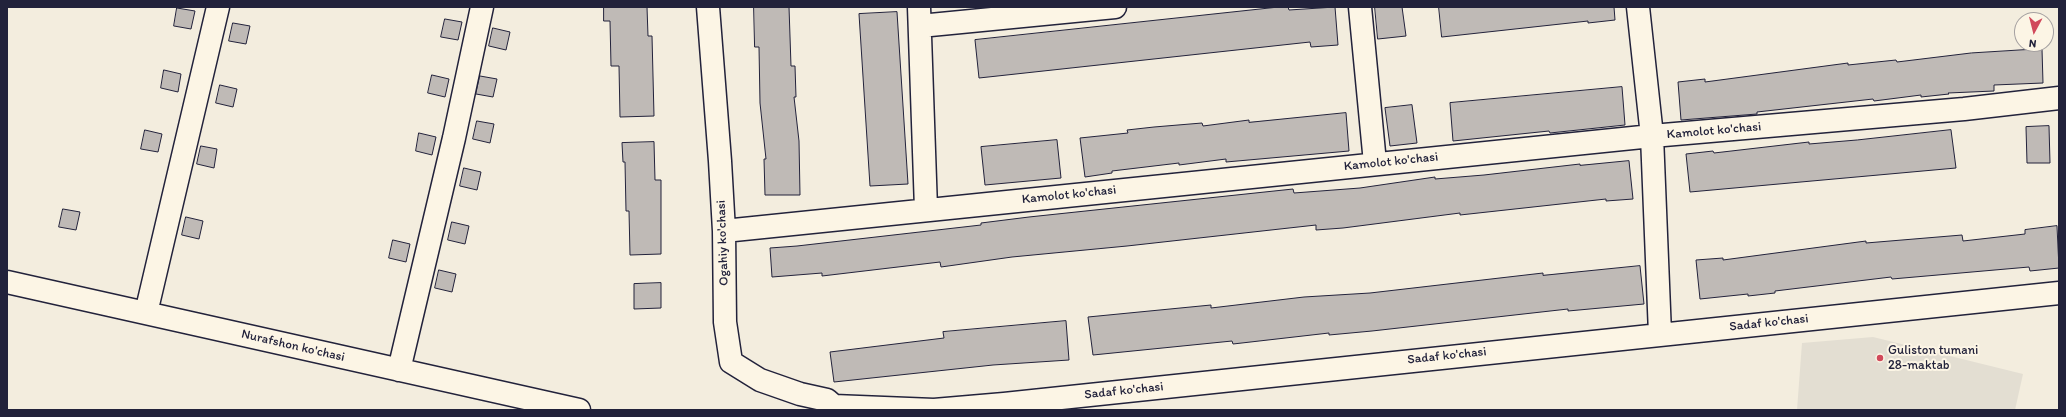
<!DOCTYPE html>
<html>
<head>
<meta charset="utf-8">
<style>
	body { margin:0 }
	#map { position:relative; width:2066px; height:417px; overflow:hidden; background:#f3edde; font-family:Itim,sans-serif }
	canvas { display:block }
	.frame { position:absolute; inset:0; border:8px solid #22223b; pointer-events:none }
	.north { position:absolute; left:2014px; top:12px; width:40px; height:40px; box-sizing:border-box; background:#fcf5e5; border:1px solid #a5a1a1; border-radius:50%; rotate:187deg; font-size:11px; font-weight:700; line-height:16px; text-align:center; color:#22223b }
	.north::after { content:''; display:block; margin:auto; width:14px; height:18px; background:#d1495b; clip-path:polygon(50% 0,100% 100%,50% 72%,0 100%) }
</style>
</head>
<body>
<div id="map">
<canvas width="2066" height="417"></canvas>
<div class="frame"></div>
<div class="north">N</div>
</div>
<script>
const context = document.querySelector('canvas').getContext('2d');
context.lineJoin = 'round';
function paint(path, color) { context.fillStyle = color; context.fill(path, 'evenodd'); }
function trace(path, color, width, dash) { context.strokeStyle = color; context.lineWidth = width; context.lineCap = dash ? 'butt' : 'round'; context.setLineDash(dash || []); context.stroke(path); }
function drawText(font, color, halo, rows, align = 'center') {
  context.font = font + ' Itim,sans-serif'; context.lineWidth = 4; context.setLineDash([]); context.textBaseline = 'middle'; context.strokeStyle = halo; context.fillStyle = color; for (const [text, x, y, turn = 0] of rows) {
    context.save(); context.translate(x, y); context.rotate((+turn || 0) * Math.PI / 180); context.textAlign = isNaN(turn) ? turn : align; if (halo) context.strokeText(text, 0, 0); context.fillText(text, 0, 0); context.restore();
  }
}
paint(new Path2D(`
	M1873,337L2023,374L2015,410H1797L1802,343Z`), '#e3ded2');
const building = new Path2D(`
	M604,7H647L648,36H652L654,116L620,117L619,66H611L610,21H604Z
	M754,7H789L791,66H795L796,97H794L799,141L800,195H765L764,159H766L760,103L759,47H755Z
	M1279,7H1288L1289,10L1335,7L1338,45L1311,47L1310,42L979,78L975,40Z
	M1375,7H1402L1406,36L1378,39Z
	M1439,7H1614L1615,20L1588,23V21L1442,37Z
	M177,8L195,11L191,29L174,26Z
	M897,12L908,184L870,186L859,14Z
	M445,19L462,22L458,40L441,37Z
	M233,23L250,26L246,44L229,41Z
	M493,28L510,32L506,50L489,46Z
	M2042,49L2043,83L1994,85V91L1948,93L1949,94L1921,97V95L1874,101L1873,99L1757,112V114L1681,120L1678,82L1705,79V82L1848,63V65L1896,60L1897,62L1971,53Z
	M164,70L181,74L178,92L161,88Z
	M432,75L449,79L445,97L428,93Z
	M480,76L497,79L493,97L476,94Z
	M220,85L237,89L233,107L216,103Z
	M1622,87L1625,125L1550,133L1549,131L1453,141L1450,103Z
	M1412,105L1417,143L1390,146L1385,108Z
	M1346,113L1349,151L1226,162V159L1179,165V163L1112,171V173L1085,177L1080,138L1128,133L1127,130L1154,127L1202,123L1203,126L1249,120V122Z
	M477,121L494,124L490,143L473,139Z
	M2049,126L2050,163H2027L2026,127Z
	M145,130L162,134L158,152L141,149Z
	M1951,130L1956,168L1690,192L1686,154L1713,151L1714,153L1809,142V144L1857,140Z
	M419,133L436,137L432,155L416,151Z
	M1057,140L1061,178L985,185L981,147Z
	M654,142L655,180H661V254L630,255L629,211H626L625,162H623L622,143Z
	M201,146L217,149L214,168L197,164Z
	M1629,161L1633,199L1606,201V199L1460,215V213L1343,228L1316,230V225L1127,246L1012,257L941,267L940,262L822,276V273L772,277L770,248L797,246L981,225V223L1029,217L1293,189L1294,193L1360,188L1435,177V179L1484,175L1580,164V165Z
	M464,168L481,172L477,190L460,186Z
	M63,209L80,212L76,230L59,227Z
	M186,217L203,221L199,239L182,235Z
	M452,222L469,226L465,244L448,240Z
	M2057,226L2059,268L2030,271L2029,267L1892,279L1891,277L1775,291V293L1748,296V294L1700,299L1696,260L1723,258V260L1866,241V243L1962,235L1963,241L2025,234V230Z
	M393,240L410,244L406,262L389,258Z
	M1640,266L1644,304L1568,311V309L1372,331L1329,335V333L1233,344L1232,341L1093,355L1088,317L1211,305V308L1304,297L1370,293L1543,273V275Z
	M439,270L456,274L452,292L435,288Z
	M661,283V308L634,309V284Z
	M1066,321L1069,360L993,365L834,382L830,352L944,338L943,332Z`);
paint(building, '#bfbab6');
trace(building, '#22223b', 1);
const minor = new Path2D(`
	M708,7L720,161L724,231L725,322L731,362L760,380L800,394L827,400L834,406V410
	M919,7L926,209
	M1360,7L1375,163
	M1638,7L1652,136L1660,334
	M920,26L1115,7
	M724,231L1652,136L1964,109L2059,98
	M7,282L579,410
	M146,313L218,7
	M399,370L454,138L482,7
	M834,406L934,410L1004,404L2059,293`);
trace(minor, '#22223b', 25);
trace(minor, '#fcf5e5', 22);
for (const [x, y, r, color] of [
	[1880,358,4,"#d1495b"]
]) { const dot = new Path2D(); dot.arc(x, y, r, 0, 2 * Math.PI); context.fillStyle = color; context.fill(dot); trace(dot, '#fcf5e5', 1.5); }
drawText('13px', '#22223b', '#fcf5e5', [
	["Kamolot ko'chasi",1714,131,-5],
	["Kamolot ko'chasi",1391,162,-6],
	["Kamolot ko'chasi",1069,195,-6],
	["Ogahiy ko'chasi",723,243,-92],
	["Sadaf ko'chasi",1769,323,-6],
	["Nurafshon ko'chasi",293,346,13],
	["Sadaf ko'chasi",1447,356,-6],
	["Sadaf ko'chasi",1124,391,-6]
]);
drawText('13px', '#22223b', '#fcf5e5', [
	["Guliston tumani",1888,351],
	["28-maktab",1888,366]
], 'left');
</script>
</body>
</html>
